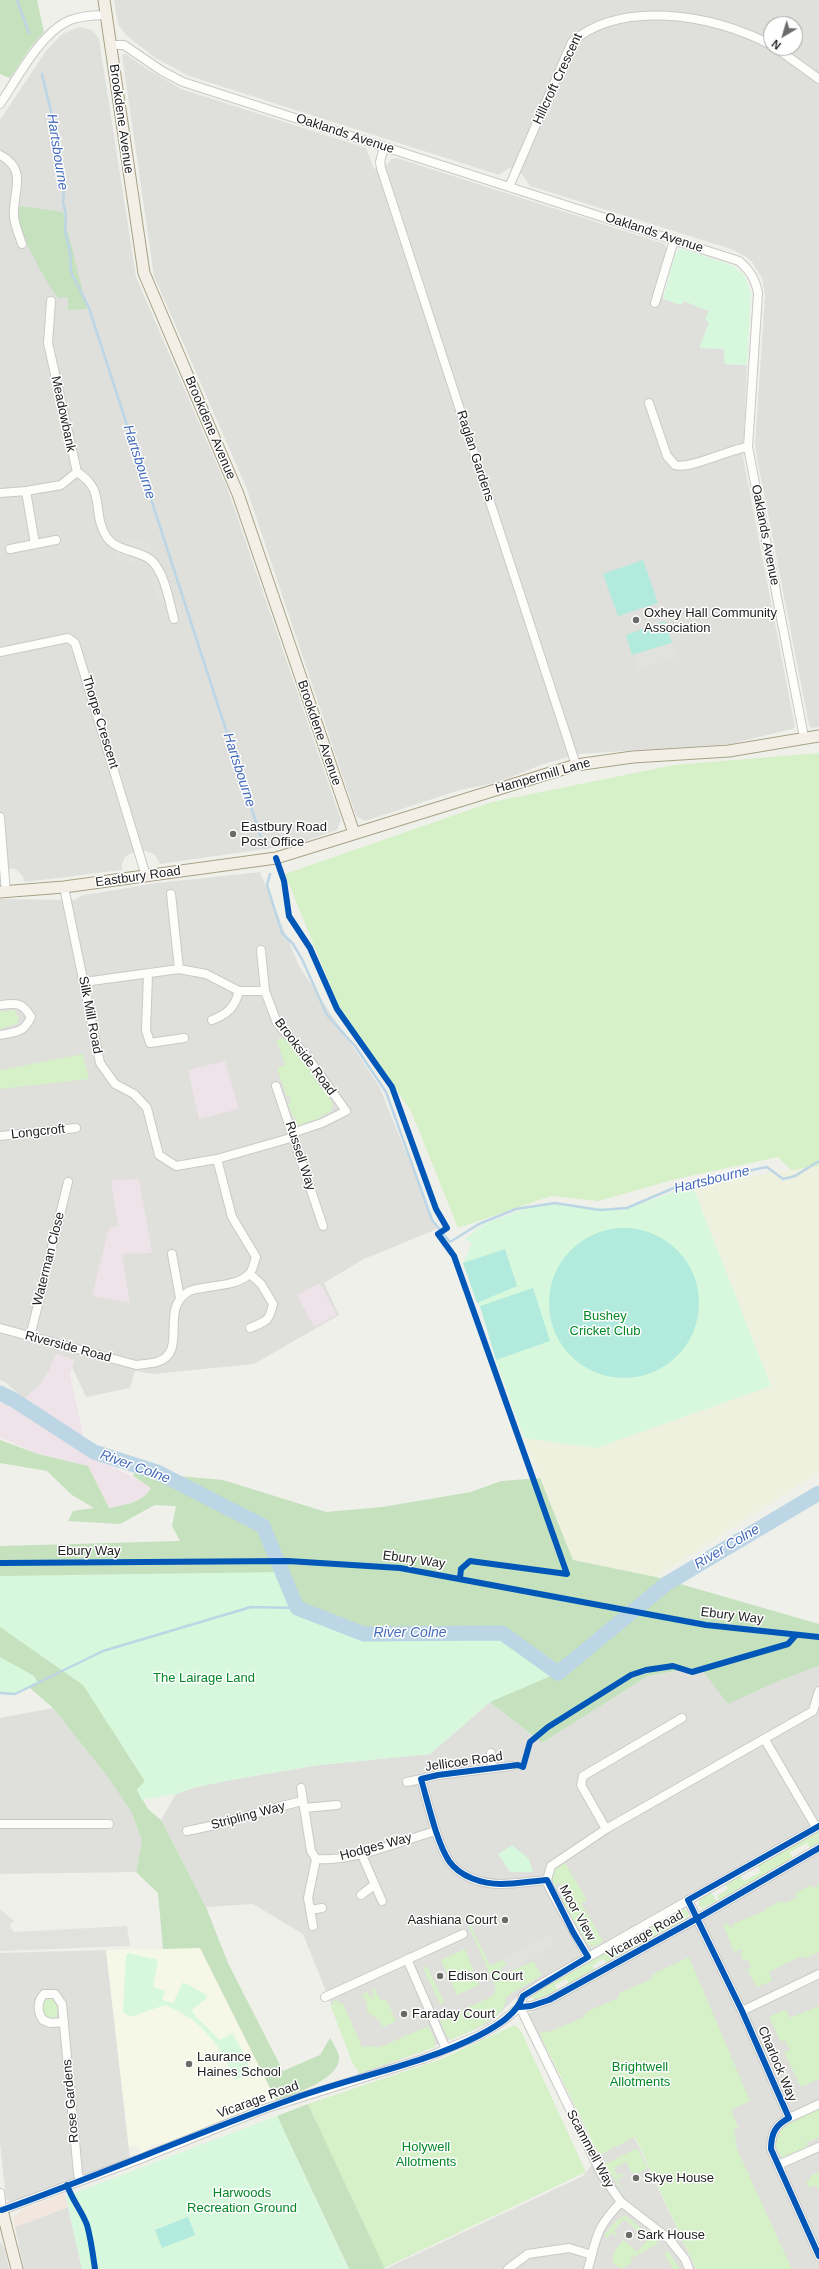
<!DOCTYPE html>
<html>
<head>
<meta charset="utf-8">
<style>
	body { margin:0 }
	#map { position:relative; width:819px; height:2269px; overflow:hidden; background:#f0f0eb; font-family:Arial,sans-serif }
	canvas { display:block }
	.north { position:absolute; left:763px; top:16px; width:40px; height:40px; box-sizing:border-box; background:#fff; border:1px solid #a7a7a7; border-radius:50%; rotate:218deg; font-size:11px; font-weight:700; line-height:16px; text-align:center; color:#222 }
	.north::after { content:''; display:block; margin:auto; width:14px; height:18px; background:#6a6a68; clip-path:polygon(50% 0,100% 100%,50% 72%,0 100%) }
</style>
</head>
<body>
<div id="map">
<canvas width="819" height="2269"></canvas>
<div class="north">N</div>
</div>
<script>
const context = document.querySelector('canvas').getContext('2d');
context.lineJoin = 'round';
function paint(path, color) { context.fillStyle = color; context.fill(path, 'evenodd'); }
function trace(path, color, width, dash) { context.strokeStyle = color; context.lineWidth = width; context.lineCap = dash ? 'butt' : 'round'; context.setLineDash(dash || []); context.stroke(path); }
function drawText(font, color, halo, rows, align = 'center') {
  context.font = font + ' Arial,sans-serif'; context.lineWidth = 3; context.setLineDash([]); context.textBaseline = 'middle'; context.strokeStyle = halo; context.fillStyle = color; for (const [text, x, y, turn = 0] of rows) {
    context.save(); context.translate(x, y); context.rotate((+turn || 0) * Math.PI / 180); context.textAlign = isNaN(turn) ? turn : align; if (halo) context.strokeText(text, 0, 0); context.fillText(text, 0, 0); context.restore();
  }
}
paint(new Path2D(`
	M114,0H819V727L812,728L809,725L757,458L755,445L765,295L762,278L752,262L746,257L731,249L530,186L522,174L509,168L499,175L189,76L154,57L126,35L118,24ZM771,24H795V48H771Z
	M79,27L92,30L99,39L136,277L228,490L341,820L337,830L286,848L279,847L160,864L155,855L146,851L131,853L125,857L122,864V870L25,882L22,875L15,869L0,867V120L46,51L62,34Z
	M126,54L144,67L181,89L366,148L374,169L388,164L391,159L397,158L665,244L667,250L656,290L664,294L663,297L684,301L709,311V322L724,349L725,364L747,365L743,457L795,727L792,729L730,744L579,754L541,765L499,782L460,790L365,821L356,816L246,487L154,276L122,55Z
	M260,872L299,966L379,1086L437,1229L364,1259L324,1283L339,1315L254,1364L153,1374L135,1371L130,1388L86,1397L72,1367L74,1360L56,1354L49,1371L40,1385L24,1399L5,1382L0,1380V899L74,900L84,895L157,883Z
	M819,1666V1824L523,1991L488,2024L360,2076L303,1934L253,1904L206,1907L161,1820L176,1794L196,1787L236,1779L319,1765L430,1754L490,1702L542,1743L648,1676L700,1667L778,1681Z
	M53,1708L107,1776L132,1813L142,1841L136,1872L0,1874V1718Z
	M819,1853V2269H765L750,2237L733,2129L738,2127L730,2110L548,2051L528,2014Z
	M106,1950L130,2159L10,2202L6,2199L0,2143V1953Z
	M634,2137L696,2269H385L583,2176L599,2155Z
	M68,2207L82,2269H24L15,2227Z
	M0,2241L5,2249L9,2269H0Z`), '#dfdfdc');
paint(new Path2D(`
	M65,2193L68,2207L15,2227L13,2218L21,2210Z`), '#f2e6df');
paint(new Path2D(`
	M225,1061L239,1109L199,1119L188,1070Z
	M139,1179L152,1253L122,1254L130,1303L92,1296L109,1228L118,1226L111,1180Z
	M320,1283L337,1315L314,1327L297,1295Z
	M56,1354L74,1360L70,1375L83,1433L72,1444L152,1488L144,1497L127,1504L109,1508L88,1466L38,1454L0,1437V1403L7,1401L21,1409L24,1399L40,1385L49,1371Z`), '#eee3e8');
paint(new Path2D(`
	M200,1948L277,2102L180,2140L152,2145L141,2154L139,2146L129,2147L106,1950Z`), '#f6f8e7');
paint(new Path2D(`
	M819,1166V1472L656,1577L573,1560L524,1438L596,1448L771,1386L692,1185Z`), '#edf1dd');
paint(new Path2D(`
	M819,753V1166L791,1170L778,1157L676,1179L598,1201L551,1196L458,1228L411,1111L339,1007L285,874L492,802L674,765Z
	M14,1010L19,1018L17,1024L0,1029V1012Z
	M286,1037L295,1046L294,1049L298,1054L302,1053L315,1073L313,1075L321,1088H324L333,1104L331,1112L321,1116L322,1120L298,1127L295,1117L293,1118L288,1104L291,1103L289,1095L286,1096L277,1068L285,1065L276,1040Z
	M83,1054L89,1079L0,1089V1070Z
	M819,1829V1844L811,1849L807,1843L790,1852L793,1859L719,1900L717,1896L728,1889L725,1884L740,1875L744,1881L761,1872L757,1865Z
	M564,1861L587,1900L581,1903L603,1941L596,1946L588,1945L561,1898L567,1894L560,1883L554,1886C551,1875 553,1868 564,1861Z
	M819,1878V1952L806,1958L802,1956L769,1972L772,1981L757,1987L747,1970L751,1967L747,1959L743,1961L740,1953L742,1952L741,1949L734,1952L723,1925L728,1923L730,1928L733,1926L732,1924L765,1911L766,1908L781,1901L785,1903L797,1897L795,1893L811,1885L813,1888L818,1886Z
	M711,1892L717,1902L702,1908L699,1906V1899Z
	M683,1908L688,1912V1916L686,1920L607,1964L603,1959L592,1966L596,1970L570,1985L566,1979L555,1985L558,1991C550,1995 538,2003 531,1997L530,1994L630,1936L635,1943L652,1933L648,1927L658,1920L663,1926L676,1919L672,1912Z
	M468,1919L490,1966L503,1959L507,1965L501,1968L504,1974L533,1961L542,1975L506,1997C508,2017 466,2033 451,2040L447,2036L440,2021L441,2020L493,1996L496,1988L466,1920Z
	M465,1949L479,1985L457,1995L441,1960Z
	M689,1957L750,2101L731,2110L738,2128L734,2129L737,2149L792,2269H696L635,2137L599,2155L539,2033L551,2031L584,2017L586,2012L618,1998L619,1993L651,1979L653,1974Z
	M427,1966L444,2002L440,2004L423,1968Z
	M374,1988L380,1999L387,2001L396,2021L383,2027L379,2020L367,2012V2003L362,1996L367,1991L371,1998L374,1996L371,1990Z
	M47,1997L56,2000L58,2012L55,2018L50,2019L44,2015L42,2005Z
	M337,2000L340,2004L343,2003L362,2047L376,2046L378,2048L428,2026L435,2040V2047L360,2073L353,2064L331,2007L334,2001Z
	M819,2006V2079L801,2087L784,2052L790,2050L785,2040L781,2042L769,2017L786,2009L790,2018Z
	M515,2025L521,2031L586,2172L384,2268L308,2104L439,2060Z
	M819,2105V2137L806,2143L809,2149L782,2158L774,2144L778,2126Z
	M637,2148L648,2168L636,2174L632,2173L626,2162L614,2168L617,2175L621,2173L623,2176L617,2179L624,2192L604,2165Z
	M819,2172V2191L816,2185L809,2188L806,2181L811,2179L810,2176Z
	M625,2215L659,2243L630,2259L632,2263L621,2269L612,2262L615,2250L624,2240L637,2252L647,2240L624,2219L614,2231L618,2234L615,2236L612,2233L607,2239L604,2235L615,2222Z
	M668,2251L680,2269H673L664,2253Z`), '#d6f0c8');
paint(new Path2D(`
	M0,0H37L44,32L29,49L10,78L0,74Z
	M20,206L63,212L87,309L68,310V297L59,298C51,292 22,237 19,225C18,219 19,212 20,206Z
	M0,1440L38,1454L88,1466L109,1508C124,1505 144,1502 151,1488L133,1476L135,1472L223,1480L326,1512L382,1507L471,1492L501,1481L540,1478L573,1560L656,1577L819,1624V1666L778,1681L728,1704L700,1667L648,1676L542,1743L490,1702L474,1627L345,1648L0,1590V1546L180,1541L172,1526L176,1506L155,1505L120,1524L68,1521L73,1511L94,1508L72,1495L47,1471L0,1463Z
	M0,1620L44,1651L103,1701L125,1750L145,1781L137,1790L148,1809L161,1820L206,1907L228,1963L283,2071L320,2055L330,2038C333,2043 339,2052 339,2058C340,2079 293,2094 277,2102L200,1948L163,1949L158,1893L136,1872L142,1841L132,1813L107,1776L53,1708L0,1662Z
	M308,2104L385,2269H349L277,2116Z`), '#c5e1be');
paint(new Path2D(`
	M681,248L734,266L745,277L751,294L747,365L725,364L724,349L699,348L709,322L705,320L709,311L684,301L681,305L663,299L675,254Z
	M692,1185L771,1386L596,1448L524,1438L496,1360L480,1306L477,1303L463,1263L472,1243L465,1239L484,1224L530,1207L552,1204L624,1210Z
	M281,1572L297,1608L364,1634L502,1633L558,1673L490,1702L430,1754L319,1765L236,1779L196,1787L176,1794L142,1800L137,1790L145,1781L83,1685L0,1627V1576Z
	M0,1657L34,1676L38,1683L15,1694L0,1693Z
	M512,1845L529,1859L533,1872H510L498,1854Z
	M129,1953L158,1960L153,1987L165,1991L162,2000L173,2003L183,1982L207,1995L206,1999L192,2010L196,2017L220,2040L232,2033L247,2059L251,2074L235,2080C218,2043 204,2021 165,2005L130,2017L123,2012L126,1955Z
	M277,2116L348,2269H82L66,2196Z`), '#d7f8dd');
paint(new Path2D(`
	M643,560L658,603L618,616L603,574Z
	M665,621L672,643L632,655L626,635Z
	M549 1303a75 75 0 1 1 150 0a75 75 0 1 1-150 0Z
	M505,1249L517,1286L477,1303L463,1263Z
	M533,1288L550,1341L496,1360L480,1306Z
	M188,2217L195,2235L162,2248L155,2230Z`), '#b2ebdd');
paint(new Path2D(`
	M132,539L153,546L151,552L130,545Z
	M116,552L137,559L135,565L114,558Z
	M157,577L164,601L159,603L152,579Z
	M178,598L184,621L179,622L173,599Z
	M672,643L677,658L637,669L632,655Z
	M0,1909L14,1921L9,1925L14,1932L127,1926L130,1946L0,1951Z
	M549,1933L556,1945L504,1974L501,1968L507,1965L503,1959Z`), '#e1e1de');
trace(new Path2D(`
	M17,0L29,33
	M42,74L54,124L55,144L59,156L57,164L64,191L63,202L66,215L65,231L70,252L71,272L89,308L264,847
	M270,874L267,885L282,933L293,944L302,959L327,1015L355,1046L386,1092L432,1220L450,1242L479,1224L516,1209L555,1203L600,1210L627,1208L683,1184L767,1167L783,1179L795,1176L819,1161
	M0,1693L15,1694L103,1651L251,1607L297,1608`), '#bcd6e5', 2.5);
trace(new Path2D(`
	M0,1393L14,1400L94,1452L157,1472L263,1526L297,1608L364,1634L502,1633L558,1673L666,1584L819,1493`), '#bcd6e5', 15);
const minor = new Path2D(`
	M110,45H124L162,71L183,82L739,261C750,271 755,278 758,293L748,447L804,737
	M776,48L819,79
	M0,104C17,79 39,36 66,22C78,16 93,15 106,15
	M384,147L380,162L381,168L576,765
	M0,155C29,170 12,192 14,217C15,226 19,235 22,244
	M509,187L572,42C620,0 712,13 771,45
	M51,301L48,343L77,472
	M655,303L674,240
	M649,403L667,456L675,465C689,470 730,449 748,447
	M77,472C107,491 91,511 106,536C116,552 137,549 151,560C165,573 169,601 174,619
	M26,491L35,544
	M0,493L26,491L61,485L77,472
	M10,549L56,540
	M0,652L68,638L75,643L146,876
	M0,817L6,893
	M64,887L100,1063L115,1084L134,1094L147,1108L159,1155L176,1166L217,1159L294,1137
	M171,894L179,969
	M261,950L265,991L277,1023L306,1055L346,1111L322,1123L292,1133
	M148,975L146,1030L150,1043L184,1038
	M84,982L179,969L206,974L239,991H265
	M0,1005C17,1003 22,1002 31,1017C24,1033 15,1032 0,1035
	M212,1020C228,1014 235,1007 239,991
	M276,1086L323,1226
	M0,1136L76,1128
	M172,1254L180,1298
	M250,1274L261,1284L273,1304C269,1322 266,1321 250,1328
	M0,1328L136,1365C142,1364 150,1364 157,1362C189,1352 159,1309 188,1292C192,1289 198,1289 203,1288C217,1285 239,1285 249,1274C253,1271 254,1262 256,1257L232,1217L217,1159
	M30,1337L68,1182
	M765,1740L816,1827
	M491,1753L492,1768
	M511,1766L438,1775L421,1779C428,1802 436,1841 449,1861C460,1877 483,1884 501,1884C516,1884 532,1881 547,1880
	M407,1782L421,1779
	M301,1788L311,1851L316,1859L308,1898L313,1926
	M304,1808L337,1805
	M0,1824H109
	M606,1829L581,1785L583,1776L682,1718
	M187,1831C226,1824 264,1810 302,1801
	M361,1853L382,1901
	M316,1859C353,1862 400,1841 436,1831
	M361,1895L374,1885
	M688,1900L742,2011L789,2118C775,2125 771,2134 771,2149L819,2256
	M310,1910L322,1908
	M588,1957L549,1887L547,1880L551,1866L606,1829L813,1711L819,1691
	M407,1959L446,2049
	M325,1997L463,1934
	M520,2007L531,2006L549,2000L698,1918L819,1848
	M520,2007L602,2175L621,2202L669,2239L685,2259L689,2269
	M742,2011L819,1974
	M64,2022L50,2023L43,2020C37,2012 37,2001 44,1994H55L62,2004L78,2173L80,2181
	M789,2118L819,2104
	M778,2165L819,2147
	M0,2193L2,2210L140,2159L264,2109L426,2058L446,2049L480,2035L497,2025L520,2007L523,1996L541,1984L819,1826
	M508,2269L528,2254L569,2248L592,2255
	M588,2269C597,2236 596,2228 621,2202`);
const major = new Path2D(`
	M104,0L144,273L238,494L354,833
	M0,892L64,887L276,858L576,765L633,757L729,751L819,736
	M0,2210H2L17,2269`);
trace(minor, '#c9c9c7', 10);
trace(major, '#a7a286', 13);
trace(minor, '#fdfdfc', 8);
trace(major, '#f3efe6', 11);
trace(new Path2D(`
	M276,858L284,881L289,916L310,948L337,1009L392,1087L436,1209L447,1228L438,1234L454,1256L567,1574L470,1561L461,1569L460,1578
	M0,1563L288,1561L400,1568L706,1625L819,1637
	M819,1826L688,1900L742,2011L789,2118C775,2125 771,2134 771,2149L819,2256
	M520,2007L531,2006L549,2000L698,1918L819,1848
	M67,2185C72,2200 82,2211 87,2225C91,2239 93,2255 95,2269
	M2,2210C101,2175 196,2133 295,2098C356,2076 422,2065 480,2035C497,2026 517,2014 523,1996L588,1957L573,1932L547,1880C532,1881 516,1884 501,1884C483,1884 460,1877 449,1861C436,1841 428,1802 421,1779L438,1775L518,1765L523,1767L530,1742L548,1727L631,1675L646,1670L673,1666L692,1672L788,1644L796,1635`), '#0057b8', 6);
for (const [x, y, r, color] of [
	[636,620,4,"#6a6a68"],
	[233,834,4,"#6a6a68"],
	[505,1920,4,"#6a6a68"],
	[440,1976,4,"#6a6a68"],
	[404,2014,4,"#6a6a68"],
	[189,2064,4,"#6a6a68"],
	[636,2178,4,"#6a6a68"],
	[629,2235,4,"#6a6a68"]
]) { const dot = new Path2D(); dot.arc(x, y, r, 0, 2 * Math.PI); context.fillStyle = color; context.fill(dot); trace(dot, '#fff', 1.5); }
drawText('13px', '#222', '#fff', [
	["Hillcroft Crescent",558,79,-65],
	["Brookdene Avenue",121,119,82],
	["Oaklands Avenue",345,134,18],
	["Oaklands Avenue",654,233,18],
	["Meadowbank",63,414,78],
	["Brookdene Avenue",210,428,67],
	["Raglan Gardens",475,456,72],
	["Oaklands Avenue",765,535,79],
	["Thorpe Crescent",100,722,73],
	["Brookdene Avenue",319,733,71],
	["Hampermill Lane",543,776,-16],
	["Eastbury Road",138,877,-8],
	["Silk Mill Road",90,1015,79],
	["Brookside Road",305,1057,53],
	["Longcroft",38,1132,-6],
	["Russell Way",300,1156,72],
	["Waterman Close",49,1259,-76],
	["Riverside Road",68,1347,15],
	["Ebury Way",89,1551],
	["Ebury Way",414,1560,8],
	["Ebury Way",732,1616,7],
	["Jellicoe Road",464,1762,-8],
	["Stripling Way",248,1816,-15],
	["Hodges Way",376,1847,-15],
	["Moor View",577,1913,61],
	["Vicarage Road",645,1935,-29],
	["Charlock Way",777,2064,67],
	["Vicarage Road",258,2100,-20],
	["Rose Gardens",71,2101,-95],
	["Scammell Way",590,2149,62]
]);
drawText('13px', '#222', '#fff', [
	["Oxhey Hall Community",644,613],
	["Association",644,628],
	["Eastbury Road",241,827],
	["Post Office",241,842],
	["Aashiana Court",497,1920,"right"],
	["Edison Court",448,1976],
	["Faraday Court",412,2014],
	["Laurance",197,2057],
	["Haines School",197,2072],
	["Skye House",644,2178],
	["Sark House",637,2235]
], 'left');
drawText('13px', '#038725', '#fff', [
	["Bushey",605,1316],
	["Cricket Club",605,1331],
	["The Lairage Land",204,1678],
	["Brightwell",640,2067],
	["Allotments",640,2082],
	["Holywell",426,2147],
	["Allotments",426,2162],
	["Harwoods",242,2193],
	["Recreation Ground",242,2208]
]);
drawText('italic 14px', '#446bbb', '#fff', [
	["Hartsbourne",57,152,81],
	["Hartsbourne",139,462,72],
	["Hartsbourne",239,770,72],
	["Hartsbourne",712,1180,-14],
	["River Colne",135,1467,20],
	["River Colne",727,1547,-31],
	["River Colne",410,1633]
]);
</script>
</body>
</html>
